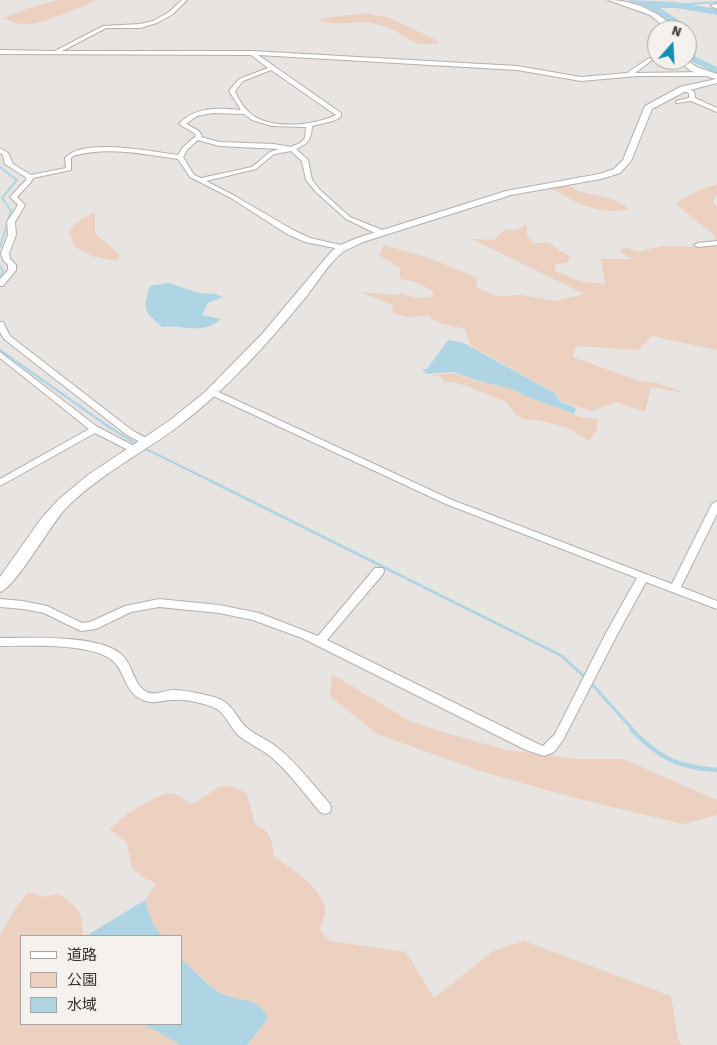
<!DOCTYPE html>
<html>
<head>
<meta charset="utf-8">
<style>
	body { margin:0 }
	#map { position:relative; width:717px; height:1045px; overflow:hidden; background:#e8e4e2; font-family:"Source Sans 3","Noto Sans JP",sans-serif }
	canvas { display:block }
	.legend { position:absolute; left:20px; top:935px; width:162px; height:90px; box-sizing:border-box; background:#f5f1ef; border:1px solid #a7a4a3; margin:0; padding:6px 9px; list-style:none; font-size:15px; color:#323130 }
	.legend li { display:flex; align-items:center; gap:10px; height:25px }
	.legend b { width:25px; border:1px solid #a7a4a3 }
	.north { position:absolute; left:647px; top:20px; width:50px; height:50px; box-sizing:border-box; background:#f5f1ef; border:1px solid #a7a4a3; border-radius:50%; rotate:19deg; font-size:14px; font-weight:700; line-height:20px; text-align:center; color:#323130 }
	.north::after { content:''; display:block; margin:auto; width:18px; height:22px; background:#158daf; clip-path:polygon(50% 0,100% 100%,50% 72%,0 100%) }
</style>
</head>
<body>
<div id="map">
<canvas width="717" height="1045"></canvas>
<ul class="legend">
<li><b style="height:6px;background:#fff"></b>道路</li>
<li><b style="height:14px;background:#ecd1c1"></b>公園</li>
<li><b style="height:14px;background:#afd5e4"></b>水域</li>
</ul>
<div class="north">N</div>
</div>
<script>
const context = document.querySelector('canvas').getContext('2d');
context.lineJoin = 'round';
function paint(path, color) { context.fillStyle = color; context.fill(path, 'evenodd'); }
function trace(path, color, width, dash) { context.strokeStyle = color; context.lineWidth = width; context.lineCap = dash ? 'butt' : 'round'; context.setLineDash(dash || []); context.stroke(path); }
paint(new Path2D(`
	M58,0H97C81,7 45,23 30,24C20,25 12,22 3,18L29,8Z
	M365,13L390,18L436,40L438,43C407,49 408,32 382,26C376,24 369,22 363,22C348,22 331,27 317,19Z
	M717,184V196L714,198L713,202L717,207V350L652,336L638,350L576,346L573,357L639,381L657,383L686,393L651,387L645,412L617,402L592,411L560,401L556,394L470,345L465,329L439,323L428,316L407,317L392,313L393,305L360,292L396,295L402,293L414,298L433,297V291L415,282L400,279V268L379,255L384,245L429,258L478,278L476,287L496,296L522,295L556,301L584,294L472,239L494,240L506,229L515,230L527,225V237L535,244L548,242L570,257L567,263L555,264V271L583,282L605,284L601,259H633L619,251L625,247L638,252L662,246L702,247L714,241L715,236L677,205V202L694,192Z
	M568,185C581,195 594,193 609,198C617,200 623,205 630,209C616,213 592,210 578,203C568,198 561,192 550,189Z
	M95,212V233L120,255L116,261L91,256L74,246L69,231L77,222Z
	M453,373L480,382L511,388L553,404L579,417L597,419V430L589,441L568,428L538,420H525L515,414L506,402L469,387L454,382H444L441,377L430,375Z
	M332,674L408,720L443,732L506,750L578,759H623L717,800V815L683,824L575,798L480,771L377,734L330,696Z
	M232,786L247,794L255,824C271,832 272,840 274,857C291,868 327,890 325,914C324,919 321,924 320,929L330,941L406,952L434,998L493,951L524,941L671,996L678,1039L682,1045H247L268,1019L253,1002L233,998L216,990L181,959V936H162L152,922L145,900L157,883L146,879L132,869L127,843L109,829C121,818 159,789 175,794C181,796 186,802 192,805L219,787Z
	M29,892L43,897L59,894C80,909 82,911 83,936H21V1024H143L181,1045H0V934L22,899Z`), '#ecd1c1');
paint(new Path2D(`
	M168,283L199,293L216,294L223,297L208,303L202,315L221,319C203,336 183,324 162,327C144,311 142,310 150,286Z
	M448,340L464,343L556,394L559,401L576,408L574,414L528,397L511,389L479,381L453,372L425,374V371H422L424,369H427Z
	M145,900L152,922L162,936H86Z
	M181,959C193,969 204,982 216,990C236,1004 259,994 268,1019L247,1045H181L143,1024H181Z`), '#afd5e4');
trace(new Path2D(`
	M675,5L717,2
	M0,167L17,180L2,198L11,211L0,247
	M0,266L3,271L0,278`), '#afd5e4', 2);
trace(new Path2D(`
	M0,350L109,427L138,445
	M144,448L211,481`), '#afd5e4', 2.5);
trace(new Path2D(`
	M209,480L562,656L591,683L634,731`), '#afd5e4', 3);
trace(new Path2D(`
	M632,730C661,759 677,767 717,770`), '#afd5e4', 4.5);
paint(new Path2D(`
	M626,0L675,2L717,9V15L675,8H660L677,19L686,30H677L671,23L647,7Z
	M687,35L692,38L696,57L717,67V74L689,60Z`), '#afd5e4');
const minor = new Path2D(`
	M182,0H187L173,14L157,23L140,28H106L62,51H252L517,66L581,77L627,73L649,58L652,60L651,61L635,73L706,72L709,74L706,76H638L581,81L517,70L258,55L341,113V117L333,121L312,126C311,140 309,143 296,149L308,160L312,180L320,190L350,217L385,231V235H379L346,219L316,192L306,180L302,161L291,151L274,154L256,169L206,181L235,196L293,230L310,238L345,246V250L305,242L287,234L231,198L190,177L178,159C143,154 108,146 73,156L71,158V170L33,178L31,182L17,197L25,205L15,222L16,235L9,253L10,259L16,265V270L3,286H0V279L8,270V265L3,260L1,253L8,235L7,222L18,205L10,197L26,180L27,178L5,164L3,155L0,153V148L8,153L13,164L31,175L66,168L65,158C83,137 153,152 178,155L183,147L196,136L194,133L179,124C195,106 219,108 241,110L229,91L239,79L268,68L251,55L0,54V50L55,51L103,26L140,24L153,21L169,12ZM271,70L336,115C316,125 277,129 257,118C247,113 239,101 235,91L243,81ZM212,113L244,114L252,120L272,126L306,127L305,138L300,143L291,147L274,144L219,142L201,137L202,136L199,131L186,124L197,116ZM198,140L219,146L279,149L270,152L252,167L201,178L194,175L183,157L188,149Z
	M717,4V9L711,6V5Z
	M681,88L694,91L695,98L717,108V112L691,101L676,103V101L689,98V93L681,90Z
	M717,241V245L698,247L694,245L698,243Z
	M0,322H3L10,336L133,431L150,440L152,442L150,444H144L127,435L4,339L0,332Z
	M0,352L96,426L138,448L140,450L138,452H132L95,433L0,486V479L89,429L0,358Z
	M212,389L452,500L672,584L712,504L717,501V514L681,587L717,601V609L646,582L618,633L563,740L554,752L544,756L526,750L302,638L253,620L219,613L159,607L131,612L96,629L81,631L44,613L23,609L0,607V599L23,601L47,606L82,623L90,622L125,606L159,599L219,605L259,613L318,636L375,568H383L384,571L383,574L327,640L534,742L543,746L555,734L606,633L637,578L446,504L209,394L208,392Z
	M0,638C30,638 100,634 122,655C133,665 133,685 147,692C155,696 165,690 173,690C187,690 201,694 214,697C234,703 234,716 247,728C256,736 269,740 278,748C298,764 313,785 330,804L331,808L330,812L325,814L320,812C304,793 289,772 270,756C260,748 247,743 238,735C228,725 225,710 210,706C198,702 185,699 173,700C162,700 153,705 143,700C125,693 126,674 114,662C95,642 27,646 0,646Z`);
const tertiary = new Path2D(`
	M608,0C633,0 659,11 676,30H668L650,15Z
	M677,60H686L697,67L717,74V83L686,91L652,109L631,161L620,173L601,179L511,195L363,242C358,245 352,247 346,250C331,259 316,285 305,298C267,344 227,389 180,425C143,453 100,474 67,507C51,523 16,587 0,592V577L41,519L58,500L88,475L169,421L205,392L262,334L331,252L338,246L357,238L506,191L599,174L614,169L623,160L645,106L680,87L716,79L691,71Z`);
trace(minor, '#b3afad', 2);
trace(tertiary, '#b3afad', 2);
paint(minor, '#fff');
paint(tertiary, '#fff');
</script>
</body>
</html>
